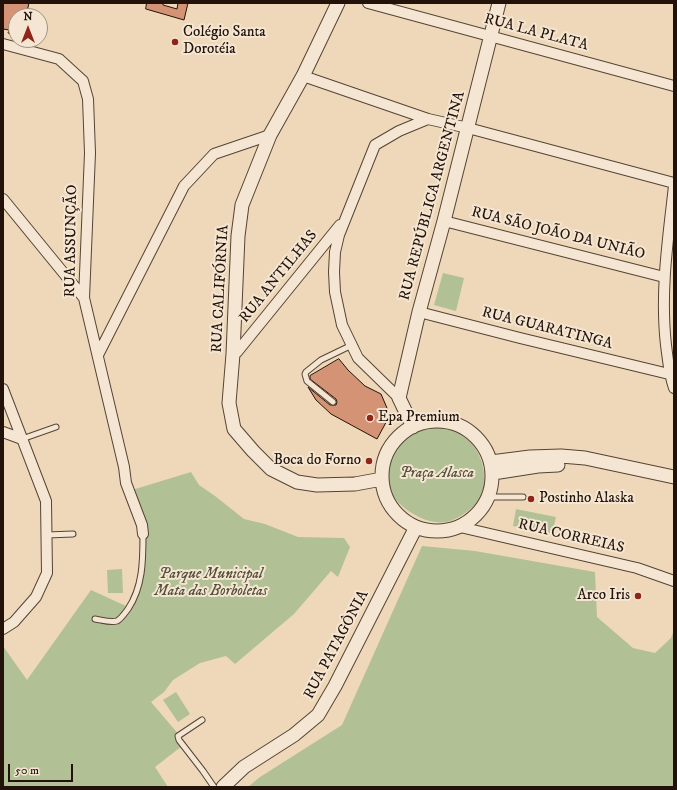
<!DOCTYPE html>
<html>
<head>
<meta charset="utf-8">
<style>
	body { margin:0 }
	#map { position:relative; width:677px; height:790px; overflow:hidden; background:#eed8b9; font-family:"IM FELL DW Pica",serif }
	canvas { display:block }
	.frame { position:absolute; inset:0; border:4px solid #221209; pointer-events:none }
	.north { position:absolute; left:8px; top:8px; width:40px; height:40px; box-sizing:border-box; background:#f4e6d2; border:1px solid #a09182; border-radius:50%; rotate:0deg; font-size:11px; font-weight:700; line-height:16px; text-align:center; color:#221209 }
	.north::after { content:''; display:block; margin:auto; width:14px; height:18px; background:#8f2418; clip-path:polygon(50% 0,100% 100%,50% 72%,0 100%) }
	.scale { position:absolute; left:8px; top:764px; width:65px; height:18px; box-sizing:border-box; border:2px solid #221209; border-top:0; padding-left:5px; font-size:12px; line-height:14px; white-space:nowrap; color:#221209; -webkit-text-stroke:3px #f4e6d2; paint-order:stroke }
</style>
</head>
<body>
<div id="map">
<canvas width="677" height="790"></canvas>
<div class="frame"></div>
<div class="north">N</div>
<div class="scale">50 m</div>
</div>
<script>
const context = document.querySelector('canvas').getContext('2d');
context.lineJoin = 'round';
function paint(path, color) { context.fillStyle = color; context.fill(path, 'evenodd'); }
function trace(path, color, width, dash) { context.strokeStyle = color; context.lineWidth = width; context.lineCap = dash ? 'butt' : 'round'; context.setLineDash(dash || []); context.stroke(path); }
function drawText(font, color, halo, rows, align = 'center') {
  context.font = font + ' "IM FELL DW Pica",serif'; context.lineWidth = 4; context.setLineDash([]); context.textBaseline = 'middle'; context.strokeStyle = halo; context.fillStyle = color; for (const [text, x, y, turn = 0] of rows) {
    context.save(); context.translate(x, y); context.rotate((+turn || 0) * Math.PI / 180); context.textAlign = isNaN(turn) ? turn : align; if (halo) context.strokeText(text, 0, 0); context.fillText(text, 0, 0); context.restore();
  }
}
paint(new Path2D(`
	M443,273L464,278L456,311L434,305Z
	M437,427C463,430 481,446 484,473C485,479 485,486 483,492C481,500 475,505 469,510C452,524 438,526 419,517C413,514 406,510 401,505C390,495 385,478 390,463C397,439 413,431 437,427Z
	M191,472L199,485L215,496L244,519L265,524L298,537L344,538L350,547L338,577L331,571L294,614L235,664L226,656L200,663L173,680L164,692L151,702L186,743L155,767L168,787H3V646L27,680L91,590L126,606C149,566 138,532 132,490Z
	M516,509L556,517L552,534L513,526Z
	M422,546L475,551L595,572L597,617L633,648L655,653L671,638L674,630V787H248L260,777L342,725Z
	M122,569L123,593H108L107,570Z
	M176,692L190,714L178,722L163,700Z`), '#b2c095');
const building = new Path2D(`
	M3,3H29L26,16H16V35L8,33L9,30L3,29Z
	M147,3H163V5L177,9L178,3H188L184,20L146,9Z
	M339,359L348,370L365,386L381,394L390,415L377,439L331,414L316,400L308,387L330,405H336L337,402L336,399L310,379V376Z`);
paint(building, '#d49374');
trace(building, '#221209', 1);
const service = new Path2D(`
	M333,402L307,381L305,374L306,372L321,360L352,345
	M22,439L56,427
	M489,497H523
	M47,535L73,534
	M95,619C102,620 110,623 117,621C121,619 125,613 128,609C143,587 143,560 143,534
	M202,720L178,736L179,740L203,771L214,787`);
const minor = new Path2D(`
	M368,3L674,86
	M3,44L59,59L83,81L88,99L90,153L84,298L124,467L126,483L142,525L143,534
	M303,76L428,119L468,128L674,183
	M674,186C668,239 660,292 666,345C668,360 669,374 674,388
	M3,199L84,298
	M444,221L664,277
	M419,312L520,338L669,374
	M233,354L237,352L340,225
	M98,355L184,186L214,154L270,135
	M3,389L46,501L47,573L36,597L14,622L3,629
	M399,398L358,358L342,325L335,292L334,272L335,252L339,235L375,145L399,131L428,119
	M3,432L22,439
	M460,527L637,568L674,581`);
const tertiary = new Path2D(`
	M338,3L303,76L270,135L242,205L238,236L233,354L229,403L234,429L253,451L271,469L297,482L317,485L355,484L382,479
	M382 476a55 55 0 1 1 110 0a55 55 0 1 1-110 0Z
	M413,427L399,398L419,312L444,221L499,3
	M491,462L530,457L561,456L585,458L674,477
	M493,473L538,466L558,465
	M223,787L244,767L294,735L318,715L335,686L416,527`);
trace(service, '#554435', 7);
trace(minor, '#554435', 12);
trace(tertiary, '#554435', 15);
trace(service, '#f4e6d2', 5);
trace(minor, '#f4e6d2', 10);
trace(tertiary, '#f4e6d2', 13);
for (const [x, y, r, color] of [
	[175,42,4,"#8f2418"],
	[370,418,4,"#8f2418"],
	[369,461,4,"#8f2418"],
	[531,499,4,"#8f2418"],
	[638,596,4,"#8f2418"]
]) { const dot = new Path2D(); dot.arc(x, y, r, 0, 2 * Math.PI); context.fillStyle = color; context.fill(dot); trace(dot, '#f4e6d2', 1.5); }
drawText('15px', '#221209', '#f4e6d2', [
	["Colégio Santa",183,33],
	["Dorotéia",183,50],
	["Epa Premium",378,418],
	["Boca do Forno",361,461,"right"],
	["Postinho Alaska",539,499],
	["Arco Iris",630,596,"right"]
], 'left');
drawText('15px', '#221209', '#f4e6d2', [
	["RUA LA PLATA",536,33,15],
	["RUA REPÚBLICA ARGENTINA",433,196,-75],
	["RUA SÃO JOÃO DA UNIÃO",558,234,14],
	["RUA ASSUNÇÃO",72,241,-89],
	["RUA ANTILHAS",279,277,-51],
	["RUA CALIFÓRNIA",221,289,-87],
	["RUA GUARATINGA",547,329,14],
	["RUA CORREIAS",571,537,13],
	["RUA PATAGÔNIA",337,645,-62]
]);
drawText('italic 15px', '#544f3a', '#f4e6d2', [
	["Praça Alasca",437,474],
	["Parque Municipal",211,575],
	["Mata das Borboletas",211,592]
]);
</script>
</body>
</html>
